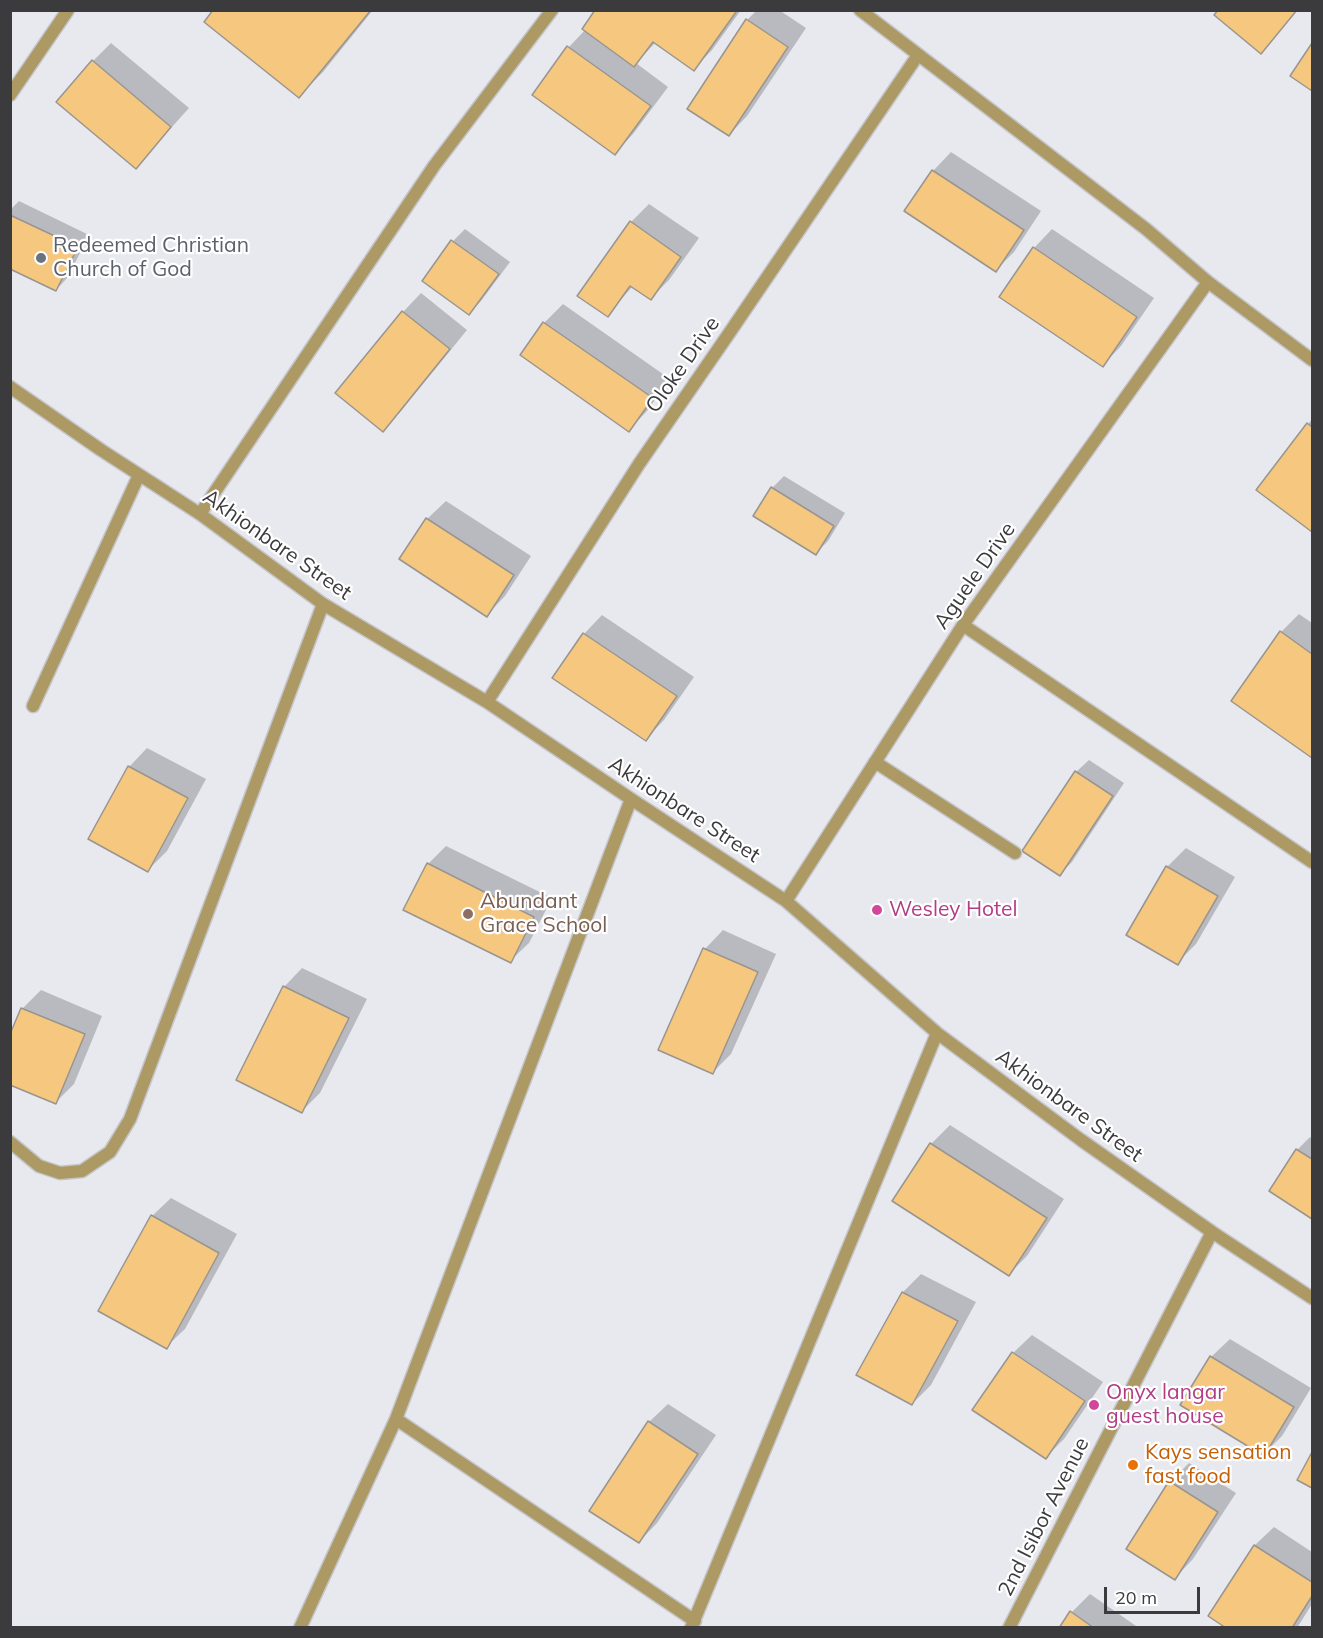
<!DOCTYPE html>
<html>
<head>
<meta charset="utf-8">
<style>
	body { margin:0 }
	#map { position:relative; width:1323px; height:1638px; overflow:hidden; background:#e8e9ef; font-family:Mulish,sans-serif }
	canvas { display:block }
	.frame { position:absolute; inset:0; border:12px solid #3b3b3d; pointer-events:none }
	.scale { position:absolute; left:1104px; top:1587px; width:96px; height:27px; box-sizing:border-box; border:3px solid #3b3b3d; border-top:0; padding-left:8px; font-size:18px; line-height:21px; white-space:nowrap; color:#3b3b3d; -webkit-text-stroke:4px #fff; paint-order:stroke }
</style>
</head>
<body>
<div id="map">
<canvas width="1323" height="1638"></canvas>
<div class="frame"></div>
<div class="scale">20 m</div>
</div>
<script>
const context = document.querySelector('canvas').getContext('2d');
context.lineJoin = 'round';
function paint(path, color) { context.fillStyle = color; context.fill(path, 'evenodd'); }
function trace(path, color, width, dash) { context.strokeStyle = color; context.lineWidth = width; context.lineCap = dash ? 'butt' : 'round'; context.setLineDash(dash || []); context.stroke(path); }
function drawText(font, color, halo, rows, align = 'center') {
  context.font = font + ' Mulish,sans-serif'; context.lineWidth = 4.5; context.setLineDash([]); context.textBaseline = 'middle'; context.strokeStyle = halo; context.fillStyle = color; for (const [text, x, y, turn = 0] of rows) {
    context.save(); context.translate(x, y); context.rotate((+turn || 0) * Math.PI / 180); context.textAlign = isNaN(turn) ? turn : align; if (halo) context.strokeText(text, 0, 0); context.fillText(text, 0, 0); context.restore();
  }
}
paint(new Path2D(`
	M215,10H373L323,72L299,96Z
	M597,10H741L712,50L694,69L656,42L636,63L668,87L633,134L615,153L534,94L569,47L585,30Z
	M757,10H779L806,28L747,116L729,135L747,20Z
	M1220,10H1297L1261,52Z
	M111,43L189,108L136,167L93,61Z
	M1312,46V89L1292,75Z
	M951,152L1041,211L1014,252L996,270L906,211L933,171Z
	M19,201L89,235L68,277L56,290L10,268V210Z
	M649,204L699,238L669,280L651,298L633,286L607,315L631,222Z
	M465,229L510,262L481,301L469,313L453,241Z
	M1052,229L1154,298L1121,346L1103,365L1034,248Z
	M421,293L467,330L401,411L383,430L403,312Z
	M563,304L670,379L647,411L629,430L522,355L544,323Z
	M1312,419V530L1258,489Z
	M784,476L845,513L828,541L816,553L772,488Z
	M446,501L531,556L505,596L487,615L427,519Z
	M1299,614L1312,623V756L1233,700L1281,632Z
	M602,615L694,677L664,720L646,739L584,634Z
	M147,748L206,779L167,851L148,870L129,767Z
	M1089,760L1124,783L1072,862L1060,874L1076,772Z
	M446,846L552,898L529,943L510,961L428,864Z
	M1186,848L1235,877L1196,944L1177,963L1167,867Z
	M723,930L776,954L731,1054L713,1072L705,949Z
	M302,968L367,999L320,1093L302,1111L284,987Z
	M41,990L102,1016L74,1084L56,1102L22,1009Z
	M950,1125L1064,1199L1027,1256L1009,1274L931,1144Z
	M1310,1137L1312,1139V1217L1271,1190L1297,1150Z
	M171,1198L237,1234L185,1329L166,1347L152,1216Z
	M921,1274L976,1302L931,1385L912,1404L858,1375L903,1292Z
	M1032,1335L1103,1382L1064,1439L1046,1457L1013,1353Z
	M1230,1339L1311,1388L1282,1436L1264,1454L1211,1357Z
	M668,1404L716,1435L657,1523L639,1542L649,1422Z
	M1189,1463L1236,1493L1193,1559L1175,1578L1128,1548L1170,1482Z
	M1274,1527L1312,1552V1604L1297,1628H1228L1210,1615L1255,1545Z
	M1090,1594L1139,1628H1061L1072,1612Z`), '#0003');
const building = new Path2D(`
	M213,10H371L299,98L204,22Z
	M595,10H735L736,12L694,71L653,42L634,67L582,29Z
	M1218,10H1297L1261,54L1214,15Z
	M746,19L788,47L729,136L687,109Z
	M1312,43V91L1290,76Z
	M567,46L651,106L615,155L532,95Z
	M92,60L171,127L136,169L56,102Z
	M932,170L1024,230L996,272L904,211Z
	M10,215L78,247L56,291L10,269Z
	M630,221L681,257L651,300L630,286L608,317L577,296Z
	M451,240L499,274L469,315L422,281Z
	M1033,247L1137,317L1103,367L999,297Z
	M402,311L450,349L383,432L335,393Z
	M543,322L653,398L629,432L520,355Z
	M1307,423L1312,427V532L1256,490Z
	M771,487L834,526L816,555L753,516Z
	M426,518L514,575L487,617L399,559Z
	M1280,631L1312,654V758L1231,701Z
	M583,633L677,696L646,741L552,678Z
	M128,766L188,798L148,872L88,839Z
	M1075,771L1113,796L1060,876L1022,851Z
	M427,863L534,917L511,963L403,910Z
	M1166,866L1218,896L1178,965L1126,935Z
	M703,948L758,972L713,1074L658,1050Z
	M283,986L349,1018L302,1113L236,1080Z
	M21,1008L85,1034L56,1104L10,1085V1034Z
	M930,1143L1047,1218L1009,1276L892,1201Z
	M1296,1149L1312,1159V1219L1269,1191Z
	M151,1215L219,1253L167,1349L98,1311Z
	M902,1292L958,1321L912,1405L856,1375Z
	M1012,1352L1085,1401L1046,1459L972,1410Z
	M1210,1356L1294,1407L1264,1456L1180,1405Z
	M648,1421L698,1454L639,1543L589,1511Z
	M1312,1452V1488L1297,1480Z
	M1169,1481L1218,1512L1175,1580L1126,1549Z
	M1254,1545L1312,1582V1596L1292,1628H1226L1208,1616Z
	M1070,1611L1094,1628H1059Z`);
paint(building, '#f6c77e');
trace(building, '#989590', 1.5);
const service = new Path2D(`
	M33,706L139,475
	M875,762L1015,853`);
const minor = new Path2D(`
	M860,10L1146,229L1208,282L1312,360
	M10,95L68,10
	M10,387L101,450L200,514L323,604L487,702L631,799L786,901L937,1033L1081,1140L1212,1232L1312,1298
	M200,514L434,166L552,10
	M963,625L1312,862
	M487,702L639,464L730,332L918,55
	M786,901L963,625L1208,282
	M10,1142L39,1166L60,1173L82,1171L110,1152L130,1119L323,604
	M396,1419L695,1621
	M300,1628L396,1419L631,799
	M691,1628L937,1033
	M1009,1628L1212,1232`);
trace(service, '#c5c6cb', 15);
trace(minor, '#c5c6cb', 15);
trace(service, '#ac9964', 12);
trace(minor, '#ac9964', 12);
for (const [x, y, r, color] of [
	[41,258,6,"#6b7280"],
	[877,910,6,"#d1479c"],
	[468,914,6,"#8d6e63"],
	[1094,1405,6,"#d1479c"],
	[1133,1465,6,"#e8710a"]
]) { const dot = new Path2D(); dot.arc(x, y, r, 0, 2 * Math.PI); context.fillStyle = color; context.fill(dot); trace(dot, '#fff', 2); }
drawText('21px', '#5b616d', '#fff', [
	["Redeemed Christian",53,246],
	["Church of God",53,270]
], 'left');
drawText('21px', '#3b3b3d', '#fff', [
	["Oloke Drive",683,365,-55],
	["Akhionbare Street",277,545,35],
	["Aguele Drive",975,576,-55],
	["Akhionbare Street",684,810,33],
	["Akhionbare Street",1069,1106,36],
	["2nd Isibor Avenue",1044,1517,-63]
]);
drawText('21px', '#785e54', '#fff', [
	["Abundant",480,902],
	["Grace School",480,926]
], 'left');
drawText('21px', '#b23c85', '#fff', [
	["Wesley Hotel",889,910],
	["Onyx langar",1106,1393],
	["guest house",1106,1417]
], 'left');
drawText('21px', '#c56008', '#fff', [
	["Kays sensation",1145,1453],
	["fast food",1145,1477]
], 'left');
</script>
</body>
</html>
